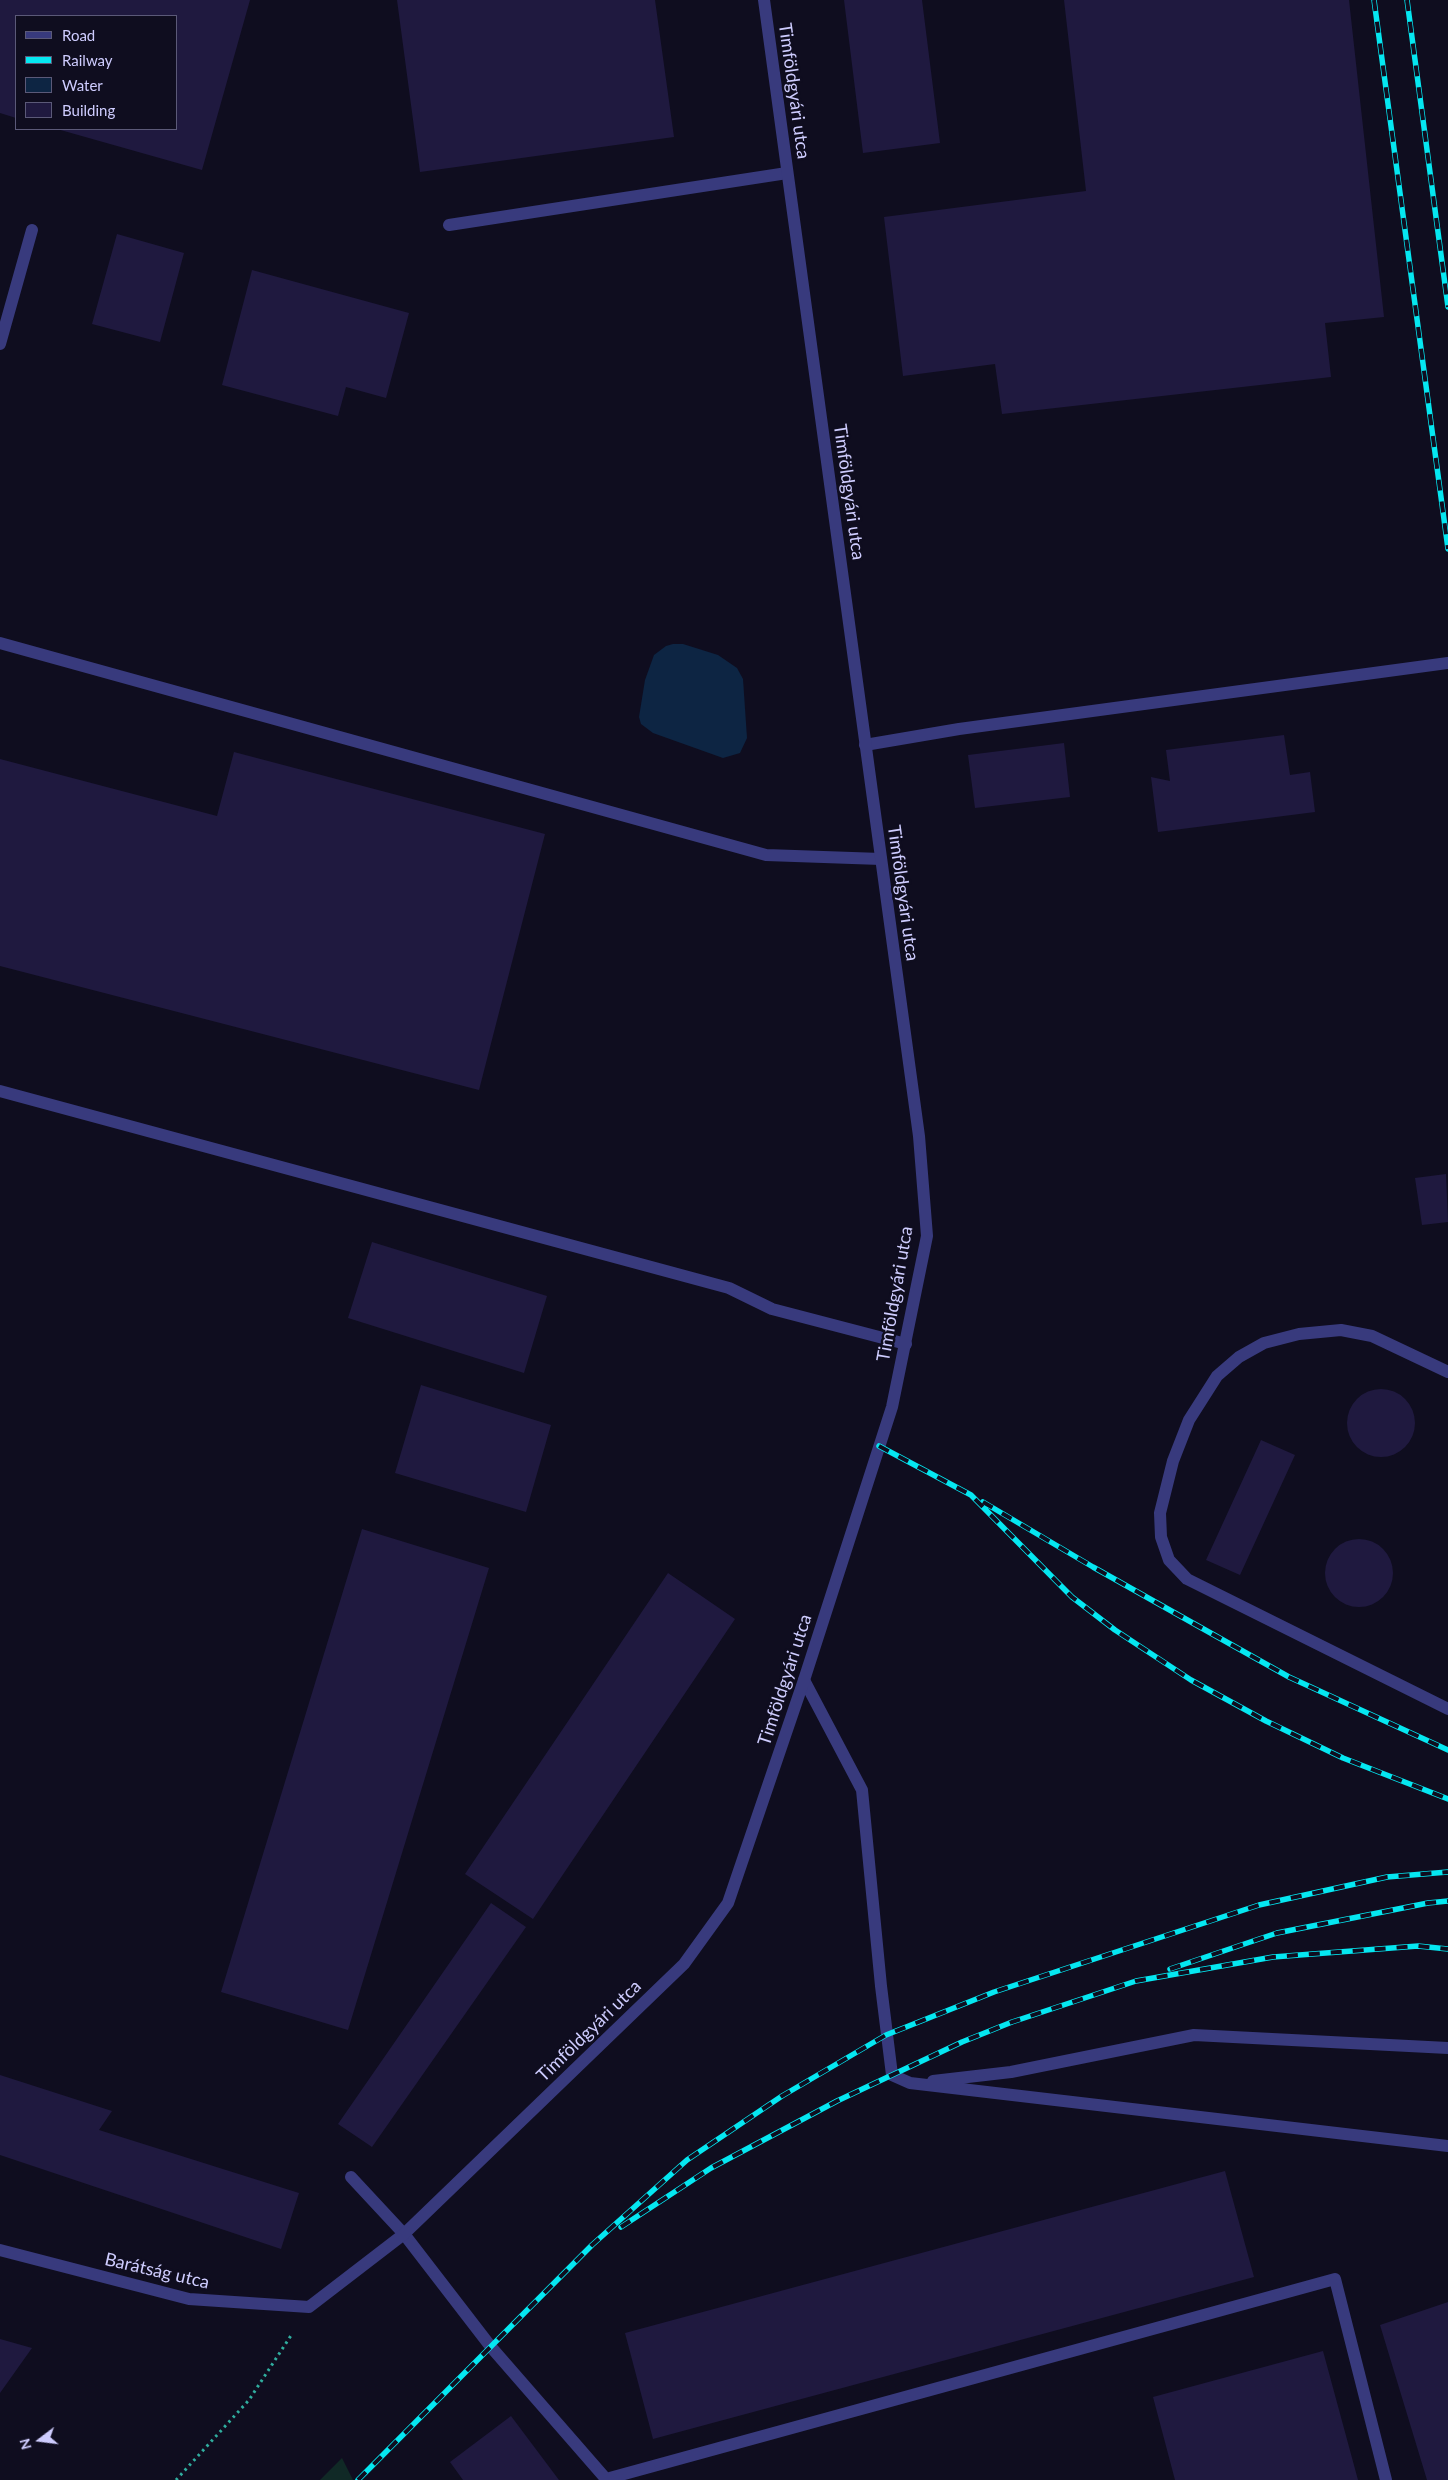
<!DOCTYPE html>
<html>
<head>
<meta charset="utf-8">
<style>
  body { margin:0 }
  #map { position:relative; width:1448px; height:2480px; overflow:hidden; background:#0f0d1f; font-family:Lato,sans-serif }
  canvas { display:block }
  .legend { position:absolute; left:15px; top:15px; width:162px; height:115px; box-sizing:border-box; background:#0f0d1f; border:1px solid #5b5978; margin:0; padding:6px 9px; list-style:none; font-size:15px; color:#ceccfe }
  .legend li { display:flex; align-items:center; gap:10px; height:25px }
  .legend b { width:25px; border:1px solid #5b5978 }
  .north { position:absolute; left:15px; top:2415px; width:50px; height:50px; -webkit-text-stroke:4px #0f0d1f; paint-order:stroke; rotate:255deg; font-size:14px; font-weight:700; line-height:20px; text-align:center; color:#ceccfe }
  .north::after { content:''; display:block; margin:auto; width:18px; height:22px; background:#ceccfe; clip-path:polygon(50% 0,100% 100%,50% 72%,0 100%) }
</style>
</head>
<body>
<div id="map">
<canvas width="1448" height="2480"></canvas>
<ul class="legend">
<li><b style="height:6px;background:#383a7d"></b>Road</li>
<li><b style="height:6px;background:#05e7f1"></b>Railway</li>
<li><b style="height:14px;background:#0d2543"></b>Water</li>
<li><b style="height:14px;background:#1f193f"></b>Building</li>
</ul>
<div class="north">N</div>
</div>
<script>
const ctx = document.querySelector('canvas').getContext('2d');
ctx.lineJoin = 'round';
function fill(path, color) { ctx.fillStyle = color; ctx.fill(path, 'evenodd'); }
const toPath = rows => new Path2D(rows.map(r => 'M' + r).join(''));
function trace(path, color, width, dash) { ctx.strokeStyle = color; ctx.lineWidth = width; ctx.lineCap = dash ? 'butt' : 'round'; ctx.setLineDash(dash || []); ctx.stroke(path); }
function write(font, color, halo, rows, align = 'center') {
  ctx.font = font + ' Lato,sans-serif'; ctx.lineWidth = 5; ctx.setLineDash([]); ctx.textBaseline = 'middle'; ctx.strokeStyle = halo; ctx.fillStyle = color; for (const [text, x, y, turn = 0] of rows) {
    ctx.save(); ctx.translate(x, y); ctx.rotate((+turn || 0) * Math.PI / 180); ctx.textAlign = isNaN(turn) ? turn : align; if (halo) ctx.strokeText(text, 0, 0); ctx.fillText(text, 0, 0); ctx.restore();
  }
}
fill(toPath([
  [342,2458,353,2480,320,2480]
]), '#102926');
fill(toPath([
  [673,644,683,644,718,655,737,668,743,679,747,738,740,753,723,758,653,733,641,724,639,717,645,680,654,655,666,646]
]), '#0d2543');
fill(toPath([
  [0,0,250,0,202,170,57,129,176,129,176,16,16,16,16,118,0,113],
  [397,0,655,0,674,137,420,172],
  [844,0,922,0,940,143,863,153],
  [1064,0,1349,0,1384,317,1325,323,1331,377,1002,414,995,364,903,376,884,217,1086,191],
  [117,234,184,253,160,342,92,324],
  [252,270,409,313,386,398,346,387,338,416,222,385],
  [1284,735,1290,775,1310,772,1315,812,1158,832,1151,777,1170,781,1166,750],
  [1064,743,1070,797,975,808,968,755],
  [234,752,545,834,479,1090,0,966,0,759,217,816],
  [1446,1174,1448,1222,1422,1225,1415,1178],
  [372,1242,547,1296,524,1373,348,1318],
  [421,1385,551,1425,526,1512,395,1473],
  '1347 1423a34 34 0 1 1 68 0a34 34 0 1 1-68 0Z',
  [1261,1440,1295,1455,1240,1575,1206,1560],
  [362,1529,489,1568,348,2030,221,1992],
  '1325 1573a34 34 0 1 1 68 0a34 34 0 1 1-68 0Z',
  [668,1573,735,1619,533,1919,465,1874],
  [491,1903,526,1927,372,2147,338,2124],
  [0,2075,112,2111,99,2130,299,2193,281,2249,0,2155],
  [1225,2171,1254,2277,653,2439,625,2333],
  [1448,2302,1448,2480,1427,2480,1380,2325],
  [0,2339,32,2348,0,2393],
  [1323,2351,1358,2480,1175,2480,1153,2397],
  [511,2416,559,2480,463,2480,450,2462]
]), '#1f193f');
trace(toPath([
  [176,2480,249,2400,292,2334]
]), '#30ae9f', 3, [2.5, 4]);
trace(toPath([
  [449,225,787,173],
  [0,344,32,230],
  [0,643,766,855,881,859],
  [865,745,959,729,1448,663],
  [0,1091,729,1288,772,1309,906,1344],
  [1448,1372,1372,1336,1341,1330,1299,1334,1264,1343,1239,1357,1217,1376,1189,1420,1173,1461,1160,1513,1161,1537,1169,1560,1187,1579,1448,1709],
  [804,1680,862,1790,881,1986,892,2075,910,2083,1448,2146],
  [933,2081,1011,2072,1194,2035,1448,2048],
  [351,2177,404,2234,491,2347,606,2479,1335,2279,1386,2480]
]), '#383a7d', 12);
trace(toPath([
  [0,2250,189,2299,309,2307,404,2234,684,1964,728,1903,804,1680,892,1407,927,1236,919,1136,764,0]
]), '#383a7d', 12);
const rail = toPath([
  [1374,0,1448,549],
  [1407,0,1448,307],
  [879,1446,971,1495,1072,1597,1115,1630,1191,1680,1266,1721,1343,1758,1448,1799],
  [983,1502,1093,1567,1289,1677,1448,1750],
  [1170,1969,1277,1933,1428,1903,1448,1901],
  [621,2227,711,2168,837,2101,962,2042,1012,2022,1136,1981,1273,1957,1418,1946,1448,1949],
  [358,2480,592,2245,687,2160,782,2096,886,2035,994,1992,1259,1905,1387,1877,1448,1872]
]);
trace(rail, '#05e7f1', 5.5);
trace(rail, '#0f0d1f', 4, [11]);
write('18px', '#ceccfe', '#0f0d1f', [
  ["Timföldgyári utca",794,91,82],
  ["Timföldgyári utca",849,492,82],
  ["Timföldgyári utca",903,893,82],
  ["Timföldgyári utca",895,1294,-80],
  ["Timföldgyári utca",785,1680,-72],
  ["Timföldgyári utca",589,2031,-44],
  ["Barátság utca",157,2271,13]
]);
</script>
</body>
</html>
